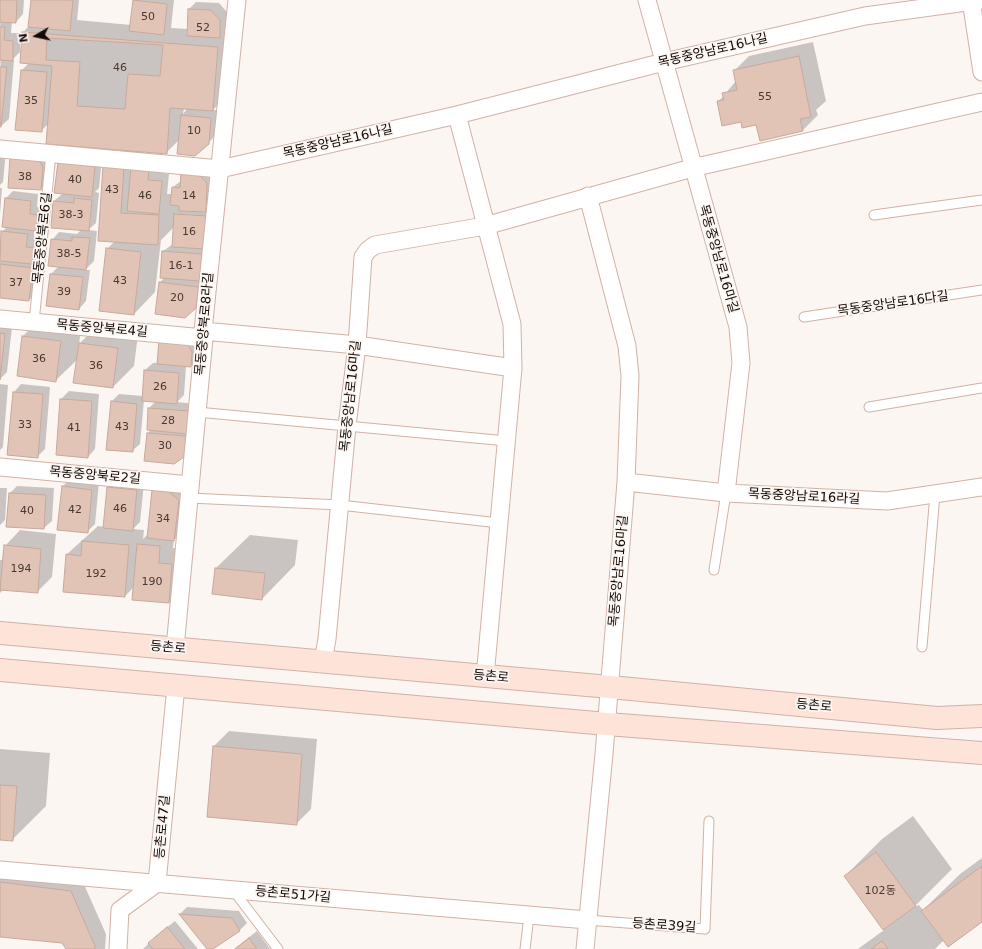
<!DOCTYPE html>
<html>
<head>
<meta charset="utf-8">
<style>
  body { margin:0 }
  #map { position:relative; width:982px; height:949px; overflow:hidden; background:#fcf6f3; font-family:"DejaVu Sans",sans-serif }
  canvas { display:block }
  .north { position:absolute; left:16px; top:16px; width:40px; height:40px; -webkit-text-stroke:3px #fcf6f3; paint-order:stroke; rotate:261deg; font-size:11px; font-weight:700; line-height:16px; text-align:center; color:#130905 }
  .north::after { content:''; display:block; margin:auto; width:14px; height:18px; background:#130905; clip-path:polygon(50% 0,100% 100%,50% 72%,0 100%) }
</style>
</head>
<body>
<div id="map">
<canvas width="982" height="949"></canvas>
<div class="north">N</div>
</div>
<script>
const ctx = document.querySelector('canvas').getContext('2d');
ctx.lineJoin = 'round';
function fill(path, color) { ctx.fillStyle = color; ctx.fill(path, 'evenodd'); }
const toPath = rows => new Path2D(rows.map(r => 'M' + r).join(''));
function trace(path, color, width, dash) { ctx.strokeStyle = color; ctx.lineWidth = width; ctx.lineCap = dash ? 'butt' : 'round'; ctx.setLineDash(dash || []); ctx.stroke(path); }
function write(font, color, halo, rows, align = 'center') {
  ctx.font = font + ' "DejaVu Sans","Noto Sans KR",sans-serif'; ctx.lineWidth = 3.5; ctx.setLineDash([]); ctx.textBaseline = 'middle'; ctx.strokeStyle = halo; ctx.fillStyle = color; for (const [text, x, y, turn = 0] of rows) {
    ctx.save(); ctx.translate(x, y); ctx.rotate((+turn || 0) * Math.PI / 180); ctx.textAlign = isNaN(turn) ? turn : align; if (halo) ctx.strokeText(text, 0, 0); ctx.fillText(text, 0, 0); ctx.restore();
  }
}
fill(toPath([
  [0,0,24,0,23,14,16,22,12,21,11,33,20,33,20,52,12,60,14,60,9,119,1,126],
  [32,0,79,0,77,20,131,25,134,0,174,0,171,28,188,29,189,9,196,2,219,3,227,12,227,29,224,32,232,33,227,95,213,110,218,110,216,135,208,143,179,140,166,153,144,151,144,161,156,161,155,172,169,174,167,194,172,194,173,187,182,180,182,173,214,175,204,300,196,307,160,282,165,277,163,251,173,244,174,227,161,240,155,292,134,314,107,249,115,241,104,167,121,149,48,124,41,131,16,129,22,70,29,63,23,32,29,26],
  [184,108,188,108,183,114],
  [813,42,826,101,816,110,818,115,803,130,741,121,718,102,736,81,734,71,749,56],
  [0,150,6,151,3,182,0,185],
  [46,152,48,181,41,189,9,187],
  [102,159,99,188,95,192,99,193,96,223,88,230,97,231,94,261,85,270,90,270,86,301,79,309,51,274,59,266,52,240,59,232,77,234,81,230,54,201],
  [0,188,2,188,0,215],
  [13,191,38,194,37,207,44,208,43,223,34,230,34,240,41,240,39,256,35,260,40,261,36,293,29,300,0,297,0,262,2,260,0,260,0,251,2,232,7,227,6,198],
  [44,315,82,320,79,344,101,322,139,327,134,366,113,387,78,359,56,380,23,336],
  [0,325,12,327,7,372,0,379],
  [194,336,198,358,191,366,186,366,184,395,177,402,196,404,191,448,183,456,145,461,148,433,151,430,148,429,149,408,156,401,144,400,140,444,132,451,111,402,119,394,143,396,145,370,153,363,158,363],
  [0,384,8,385,3,447,0,450],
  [21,384,50,387,45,449,37,457,8,454,14,392],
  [69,391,99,394,95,449,88,457,57,454,61,399],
  [70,479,99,482,95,524,87,532,62,487],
  [116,480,144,483,140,522,133,529,144,530,143,539,149,533,153,491,161,483,186,492,181,533,174,540,173,548,187,549,184,587,169,602,134,587,125,596,66,555,98,526,104,527,108,488],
  [17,486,54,488,52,521,44,528,10,493],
  [0,488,7,488,5,520,0,525],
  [20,530,56,534,52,577,37,592,4,589,0,593,0,560,4,560,5,546],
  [250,535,298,540,295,565,262,599,213,593,216,568],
  [229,731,317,739,311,809,296,824,214,746],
  [0,749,50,753,46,806,12,840,0,839],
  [913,816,952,869,914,907,919,905,923,910,960,874,982,858,982,921,944,940,935,949,858,949,884,930,845,876,882,839],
  [0,870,82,880,106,934,105,949,67,949,62,942,0,936],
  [187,907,239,911,247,923,240,930,209,949,180,914],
  [175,921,198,949,143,949,156,936],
  [257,931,270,949,234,949]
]), '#0003');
const building = toPath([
  [0,0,17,0,16,23,0,22,0,0],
  [31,0,73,0,70,31,28,27,31,0],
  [133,0,167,4,164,35,129,31,133,0],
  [188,9,211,10,220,20,220,38,187,36,188,9],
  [0,27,5,27,4,40,13,41,13,61,0,60,0,27],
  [22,32,218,47,213,111,170,108,167,154,46,144,52,66,20,63,22,32],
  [47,38,163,45,160,76,128,74,125,109,77,106,80,62,46,60,47,38],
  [799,56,811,117,800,119,803,131,760,141,756,125,742,128,741,122,722,126,717,101,724,100,722,93,737,90,733,70,799,56],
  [0,67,7,67,1,127,0,127,0,67],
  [21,70,47,72,42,132,15,130,21,70],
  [181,115,211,118,209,144,195,156,177,154,181,115],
  [10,157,38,159,43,167,41,190,8,188,10,157],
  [58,162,95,166,92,197,54,193,58,162],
  [103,166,124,168,121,213,159,215,158,245,98,241,103,166],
  [131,167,149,169,148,180,162,181,159,214,127,211,131,167],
  [181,172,197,173,207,183,206,212,179,211,179,206,170,205,172,187,180,188,181,172],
  [5,198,31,201,30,214,37,215,36,231,2,227,5,198],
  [74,198,92,200,89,231,51,228,53,201,74,203,74,198],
  [174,214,207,216,205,249,172,247,174,214],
  [1,231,28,234,26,247,34,248,32,264,0,261,1,231],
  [72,237,90,238,86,270,48,266,51,239,72,241,72,237],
  [106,248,141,252,134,315,99,311,106,248],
  [162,251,202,254,200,281,160,278,162,251],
  [0,264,33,268,29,301,0,298,0,264],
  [50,274,83,277,79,310,46,306,50,274],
  [159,282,199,287,196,308,185,318,155,314,159,282],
  [0,333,5,334,0,380,0,333],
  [22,336,61,341,56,382,17,376,22,336],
  [159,340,187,343,192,352,191,367,157,364,159,340],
  [79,343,118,348,113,388,73,383,79,343],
  [144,370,179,373,177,404,142,401,144,370],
  [13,392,43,394,38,458,7,455,13,392],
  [60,399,92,401,88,458,56,455,60,399],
  [111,401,137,404,133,452,106,450,111,401],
  [148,408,189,411,187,434,147,430,148,408],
  [147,433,186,436,184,457,174,464,144,461,147,433],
  [62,486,92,490,88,533,57,530,62,486],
  [107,487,137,490,133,531,103,528,107,487],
  [152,490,169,492,179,500,174,541,147,538,152,490],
  [9,493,46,495,44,529,6,527,9,493],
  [82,541,129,545,125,597,63,592,66,554,81,556,82,541],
  [137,544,160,546,159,563,172,564,169,603,132,600,137,544],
  [4,545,41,549,38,593,0,590,4,545],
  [215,568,265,573,262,600,212,594,215,568],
  [213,746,302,754,297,825,207,817,213,746],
  [0,785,17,786,13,841,0,840,0,785],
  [876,852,916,906,883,930,844,876,876,852],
  [982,866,982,922,948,947,921,911,982,866],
  [0,882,71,891,95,946,95,949,66,949,62,943,0,937,0,882],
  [179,914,232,918,240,931,213,949,207,949,179,914],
  [167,927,185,949,153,949,148,943,167,927],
  [249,938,257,949,235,949,249,938],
  [882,941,888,949,871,949,882,941]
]);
fill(building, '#e2c4b6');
trace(building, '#c6a99b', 1);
const lane = toPath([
  [874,215,982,200],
  [804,317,982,290],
  [34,322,51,154],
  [869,407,982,388],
  [197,412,507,441],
  [189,498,340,505,499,523],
  [714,570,726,493],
  [922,647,935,494],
  [233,890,278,949],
  [587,920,705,929,709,821],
  [525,949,529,916]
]);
const street = toPath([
  [647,0,738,327,741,363,726,493],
  [971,0,982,72],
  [457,115,512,324,513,368,485,677],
  [0,149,220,169,457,115,664,62,865,16,982,0],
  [0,319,204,338],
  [203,331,357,345,513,368],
  [0,467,190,485],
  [626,482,726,493,887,501,982,487],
  [175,648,204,338,203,331,237,0],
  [323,662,327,639,347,426,357,345,363,257,368,250,375,245,485,226,692,168,982,102],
  [0,870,587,920],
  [118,949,120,910,157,883,176,686],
  [585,949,604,754,626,482,630,376,627,346,588,196]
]);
const secondary = toPath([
  [0,633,610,687,937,718,982,716],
  [0,670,607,724,982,753]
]);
trace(lane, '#d0b2a5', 11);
trace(street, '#d0b2a5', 19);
trace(secondary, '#d0b2a5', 24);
trace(lane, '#fff', 9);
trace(street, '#fff', 17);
trace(secondary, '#fee4d8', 22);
write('11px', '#473831', null, [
  ["50",148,17],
  ["52",203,28],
  ["46",120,68],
  ["55",765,97],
  ["35",31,101],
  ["10",194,131],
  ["38",25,177],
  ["40",75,180],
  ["43",112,190],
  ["46",145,196],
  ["14",189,196],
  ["38-3",71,215],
  ["16",189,232],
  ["38-5",69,254],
  ["16-1",181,266],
  ["43",120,281],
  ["37",16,283],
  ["39",64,292],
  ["20",177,298],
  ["36",39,359],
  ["36",96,366],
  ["26",160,387],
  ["28",168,421],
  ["33",25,425],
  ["43",122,427],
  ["41",74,428],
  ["30",165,446],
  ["46",120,509],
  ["42",75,510],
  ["40",27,511],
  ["34",163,519],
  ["194",21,569],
  ["192",96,574],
  ["190",152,582],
  ["102동",880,891]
]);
write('13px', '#130905', '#fcf6f3', [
  ["목동중앙남로16나길",713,51,-13],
  ["목동중앙남로16나길",338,142,-13],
  ["목동중앙북로6길",43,238,-84],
  ["목동중앙남로16마길",718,259,74],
  ["목동중앙남로16다길",893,304,-8],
  ["목동중앙북로8라길",205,324,-85],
  ["목동중앙북로4길",102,329,5],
  ["목동중앙남로16마길",351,396,-84],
  ["목동중앙북로2길",95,476,5],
  ["목동중앙남로16라길",804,497,3],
  ["목동중앙남로16마길",619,571,-85],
  ["등촌로",168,648,5],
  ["등촌로",491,677,5],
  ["등촌로",814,706,5],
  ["등촌로47길",163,827,-85],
  ["등촌로51가길",293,895,5],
  ["등촌로39길",664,926,4]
]);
</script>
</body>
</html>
